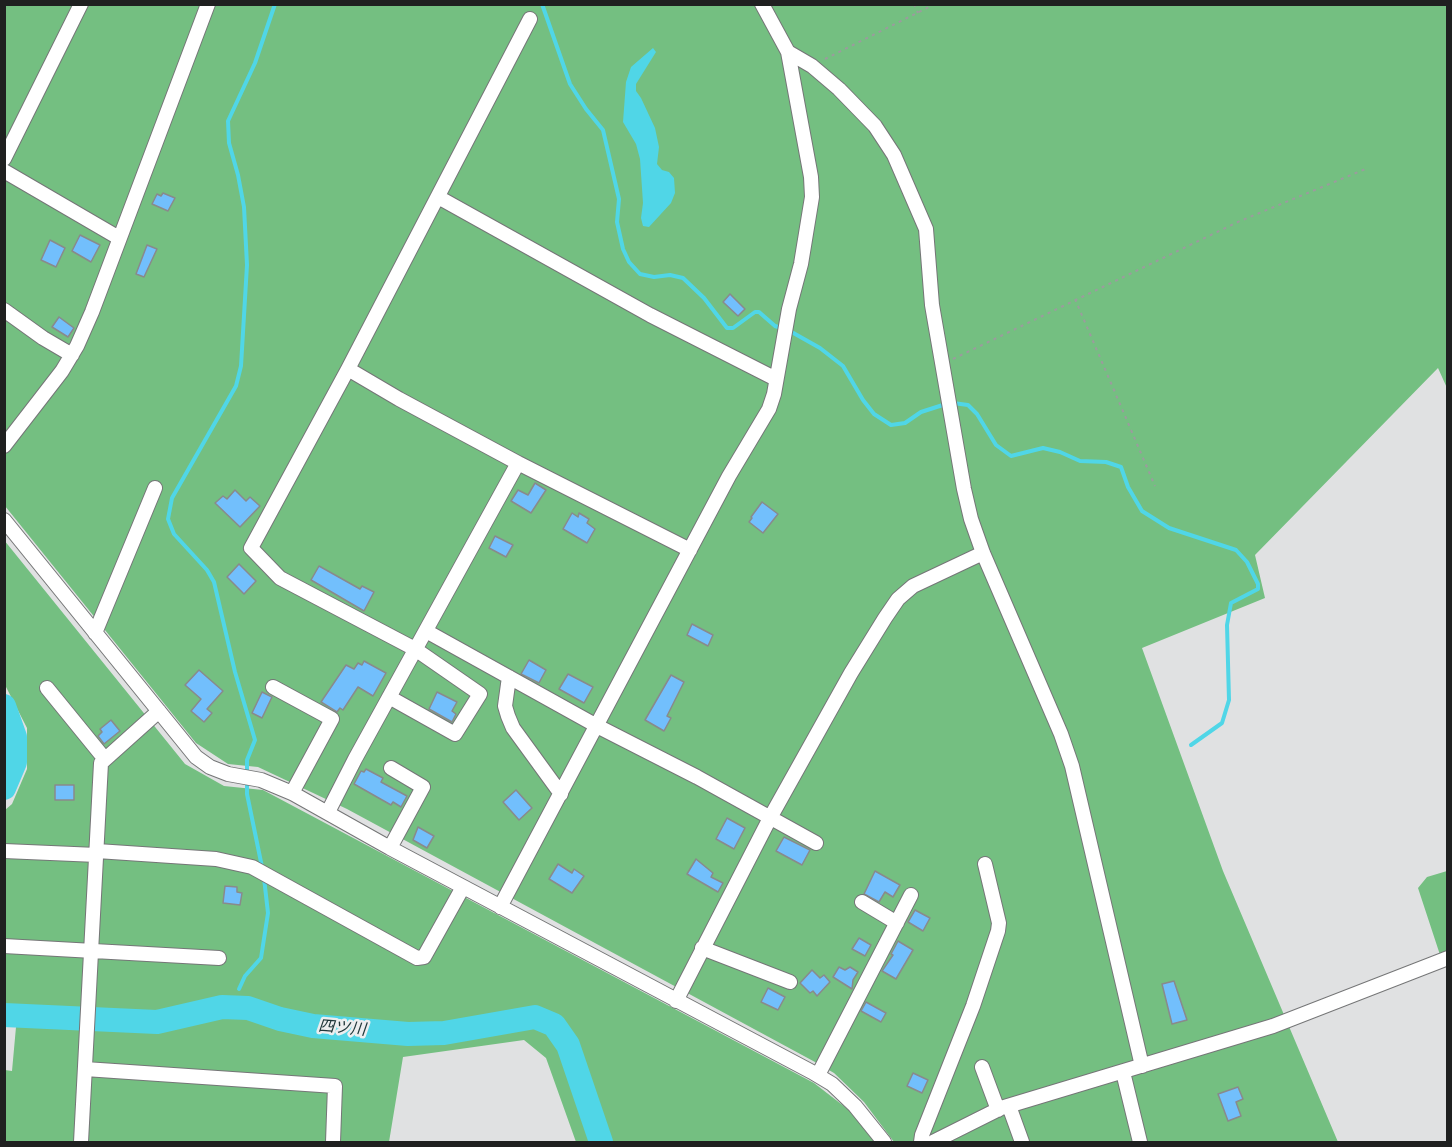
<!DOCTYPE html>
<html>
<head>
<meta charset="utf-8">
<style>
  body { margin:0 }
  #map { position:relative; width:1452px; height:1147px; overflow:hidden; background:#e0e1e2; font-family:Mulish,sans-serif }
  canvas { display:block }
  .frame { position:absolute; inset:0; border:6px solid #1f2020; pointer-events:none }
</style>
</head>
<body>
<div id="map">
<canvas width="1452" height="1147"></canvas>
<div class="frame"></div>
</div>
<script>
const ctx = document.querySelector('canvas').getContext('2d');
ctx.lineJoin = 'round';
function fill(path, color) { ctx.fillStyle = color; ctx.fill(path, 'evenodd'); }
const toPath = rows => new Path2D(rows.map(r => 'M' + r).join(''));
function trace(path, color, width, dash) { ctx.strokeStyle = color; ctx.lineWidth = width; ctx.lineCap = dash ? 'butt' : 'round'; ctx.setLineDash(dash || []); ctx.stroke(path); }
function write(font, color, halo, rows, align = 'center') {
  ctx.font = font + ' Mulish,"Noto Sans JP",sans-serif'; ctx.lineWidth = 5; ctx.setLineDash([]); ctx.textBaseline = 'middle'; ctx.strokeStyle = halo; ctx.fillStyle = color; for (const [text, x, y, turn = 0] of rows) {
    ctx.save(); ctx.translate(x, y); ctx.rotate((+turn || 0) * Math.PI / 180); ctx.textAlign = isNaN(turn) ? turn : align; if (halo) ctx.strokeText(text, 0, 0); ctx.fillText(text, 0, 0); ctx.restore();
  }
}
fill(toPath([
  [4,5,1447,5,1447,388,1438,368,1255,555,1265,598,1142,648,1223,871,1338,1142,894,1142,864,1102,834,1073,815,1062,347,809,258,767,228,764,196,743,5,506],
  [4,540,185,764,224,786,263,790,814,1083,854,1114,875,1142,576,1142,546,1058,524,1040,403,1057,389,1142,5,1142,5,1070,12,1071,18,1005,5,1004,5,810,12,804,27,769,27,728,5,685],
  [1447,871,1447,967,1444,967,1418,888,1427,877]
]), '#74bf81');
fill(toPath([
  [653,48,656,52,636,84,636,91,641,98,655,128,659,147,657,164,662,170,669,172,674,178,675,193,671,203,649,227,643,226,641,218,643,203,640,159,636,144,623,122,626,82,631,67]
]), '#50d6e7');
trace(toPath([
  [542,4,570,84,586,109,603,130,619,199,617,222,623,249,629,262,640,274,654,277,670,275,683,278,704,298,727,328,733,328,755,312,759,312,775,326,781,328],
  [788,330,820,348,843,366,863,400,874,414,891,425,905,423,921,412,946,404],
  [953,403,968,405,977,414,996,445,1011,456,1043,448,1060,452,1080,461,1106,462,1121,467,1128,487,1142,511,1169,528,1236,550,1247,562,1258,584,1258,589,1231,603,1227,625,1229,700,1222,723,1191,745],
  [262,867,247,794,247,760,255,740,235,672,214,582,207,570,174,534,168,519,172,498,236,386,241,366,247,265,244,207,238,175,229,143,228,121,255,63,275,4],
  [239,989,245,976,261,958,268,913,264,878]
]), '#50d6e7', 4);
trace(toPath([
  [4,706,15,737,15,762,4,788],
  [4,1015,157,1022,222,1007,248,1008,280,1019,313,1026,408,1034,444,1033,535,1017,554,1025,568,1045,601,1142]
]), '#50d6e7', 24);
const building = toPath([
  [163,193,175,198,168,211,152,204,157,194,161,196,163,193],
  [80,235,100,245,91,262,72,251,80,235],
  [50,240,65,248,56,267,41,260,50,240],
  [147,245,157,249,144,277,136,274,147,245],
  [730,294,745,309,738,316,723,302,730,294],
  [59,317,74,328,68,337,52,327,59,317],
  [535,483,546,490,531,513,511,501,518,490,528,495,535,483],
  [235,490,246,501,250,497,260,506,240,527,215,503,223,496,227,499,235,490],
  [762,502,778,514,763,533,749,522,752,518,751,517,762,502],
  [572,513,578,517,579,513,589,519,587,523,595,529,587,543,563,529,572,513],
  [495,536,513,545,506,557,489,548,495,536],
  [239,564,256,581,244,594,227,577,239,564],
  [319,566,360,589,362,586,374,592,364,611,311,580,319,566],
  [692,624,713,635,708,646,687,635,692,624],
  [529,660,546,670,539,683,521,674,529,660],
  [364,661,386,673,373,696,358,687,343,710,340,708,337,712,321,702,346,665,354,669,358,663,362,665,364,661],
  [199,670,223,691,207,709,212,713,204,722,191,711,201,699,185,685,199,670],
  [568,674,593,687,584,703,559,689,568,674],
  [671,675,684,682,667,716,671,718,664,731,645,720,671,675],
  [262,692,272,697,262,718,252,713,262,692],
  [437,692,457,702,452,711,456,714,452,722,429,709,437,692],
  [111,720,120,731,104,744,98,736,102,732,100,729,111,720],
  [366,769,383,778,381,782,407,796,401,807,393,802,391,805,354,784,361,771,364,772,366,769],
  [55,785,74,785,74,800,55,800,55,785],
  [516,790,532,808,519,820,503,802,516,790],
  [727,818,745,828,734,849,716,839,727,818],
  [418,827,434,836,427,848,413,840,418,827],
  [784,837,810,850,802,865,776,851,784,837],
  [696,859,713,873,711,877,723,883,718,892,687,874,696,859],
  [558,864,572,873,574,869,584,876,572,893,549,879,558,864],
  [875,871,900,885,893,897,885,892,879,902,864,894,875,871],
  [225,886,237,887,237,892,242,893,240,905,223,903,225,886],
  [915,910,930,918,923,931,908,922,915,910],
  [859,938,871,945,865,956,852,949,859,938],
  [898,941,913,950,896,979,882,971,893,955,891,954,898,941],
  [839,967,845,970,850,967,858,972,853,980,852,989,833,977,839,967],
  [812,970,820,978,824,975,830,982,817,996,813,991,810,993,800,983,812,970],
  [1174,981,1187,1020,1172,1024,1162,984,1174,981],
  [768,988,785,997,778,1010,761,1002,768,988],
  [866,1002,886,1013,881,1022,861,1011,866,1002],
  [913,1073,928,1080,922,1093,907,1086,913,1073],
  [1238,1087,1243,1099,1236,1102,1241,1116,1228,1121,1218,1094,1238,1087]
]);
fill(building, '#72bffc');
trace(building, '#898a8b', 1.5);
const minor = toPath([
  [788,52,812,66,839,89,875,126,894,155,926,229,932,305,964,489,971,519,983,553,1061,734,1072,766,1142,1066],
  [4,159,81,4],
  [4,171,119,238],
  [438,197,650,315,776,379],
  [4,310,43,338,72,355],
  [348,369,399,399,518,463,690,550],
  [4,446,62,371,77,346,92,312,208,4],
  [4,520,196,757,210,767,228,774,261,780,292,793,390,848,812,1072,832,1084,855,1106,884,1142],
  [426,631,597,726,697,777,816,843],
  [95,633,155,488],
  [509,677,505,706,508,716,513,728,561,794],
  [273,687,332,719,292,793],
  [47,688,104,758],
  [389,697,455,734,480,694,415,649,280,578,251,548,348,369,530,19],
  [328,812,355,759,518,463],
  [390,848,423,787,391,768],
  [4,851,97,855],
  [97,851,216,859,252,867,417,958,424,957,463,887],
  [862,902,897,923],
  [500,907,729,476,769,409,774,394,789,309,801,264,812,197,811,177,788,52,762,4],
  [4,946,219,958],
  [702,948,790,982],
  [676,1001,770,818,851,673,885,618,898,599,913,586,983,553],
  [982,1067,998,1110],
  [85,1069,335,1086,333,1142],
  [1123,1072,1140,1142],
  [818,1075,911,895],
  [1009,1106,1022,1142],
  [81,1142,101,763,159,711],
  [921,1142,922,1135,973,1006,998,931,999,923,985,864],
  [933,1142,1001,1108,1273,1026,1448,958]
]);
trace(minor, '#757677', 16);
trace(toPath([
  [914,4,918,13],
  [825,59,935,4],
  [1075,299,1155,486],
  [953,359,1240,221,1368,168]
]), '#9b9c9d', 2, [3, 4.5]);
trace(minor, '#fff', 14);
write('italic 16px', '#1f3639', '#edeeef', [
  ["四ツ川",342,1028,5]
]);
</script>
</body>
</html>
